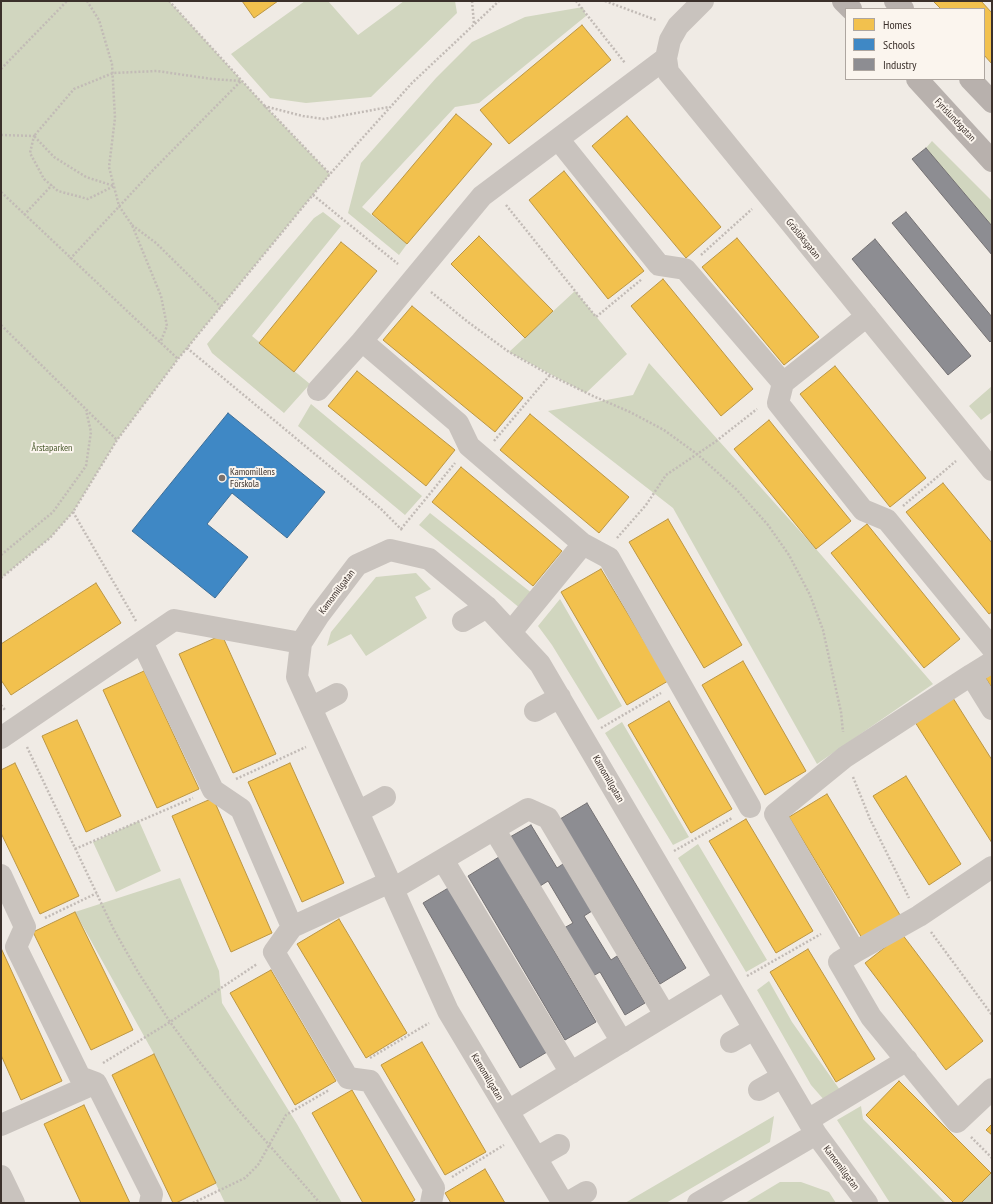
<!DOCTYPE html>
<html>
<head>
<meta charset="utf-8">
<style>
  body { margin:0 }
  #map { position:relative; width:993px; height:1204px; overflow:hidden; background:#f0ebe5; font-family:"PT Sans Narrow",sans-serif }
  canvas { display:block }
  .frame { position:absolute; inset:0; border:2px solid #3b302b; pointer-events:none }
  .legend { position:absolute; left:845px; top:8px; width:140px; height:72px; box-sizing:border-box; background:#fbf5ee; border:1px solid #aea6a0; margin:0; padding:5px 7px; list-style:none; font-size:12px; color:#3b302b }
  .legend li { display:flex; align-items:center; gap:8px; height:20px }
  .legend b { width:20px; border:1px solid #aea6a0 }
</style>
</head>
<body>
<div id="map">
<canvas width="993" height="1204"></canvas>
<div class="frame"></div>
<ul class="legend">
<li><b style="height:11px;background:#f2c14e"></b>Homes</li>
<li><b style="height:11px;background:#3f88c5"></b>Schools</li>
<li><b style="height:11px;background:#8d8d92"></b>Industry</li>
</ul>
</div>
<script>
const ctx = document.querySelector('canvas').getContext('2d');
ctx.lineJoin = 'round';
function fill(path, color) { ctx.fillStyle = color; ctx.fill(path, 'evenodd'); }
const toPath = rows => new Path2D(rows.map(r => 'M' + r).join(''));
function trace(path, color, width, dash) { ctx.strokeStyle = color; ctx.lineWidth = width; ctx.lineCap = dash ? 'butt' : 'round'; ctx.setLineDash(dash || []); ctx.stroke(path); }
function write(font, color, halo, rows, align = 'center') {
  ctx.font = font + ' "PT Sans Narrow",sans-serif'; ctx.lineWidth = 4; ctx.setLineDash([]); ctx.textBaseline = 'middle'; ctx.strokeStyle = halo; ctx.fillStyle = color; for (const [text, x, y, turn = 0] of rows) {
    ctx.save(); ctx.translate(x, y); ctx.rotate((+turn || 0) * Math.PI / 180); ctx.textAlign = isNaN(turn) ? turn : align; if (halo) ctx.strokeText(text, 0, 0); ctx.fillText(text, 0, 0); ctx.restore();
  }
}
fill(toPath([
  [1,1,169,1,264,105,330,174,178,359,117,440,73,512,50,538,1,578],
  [305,1,328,1,358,35,404,1,455,1,457,13,371,97,306,103,270,98,231,54],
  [583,7,586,16,479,103,455,107,362,207,407,244,399,255,348,213,361,163,436,78,472,42,525,17],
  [932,141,992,201,992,226,926,148],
  [323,212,341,226,252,336,310,384,284,413,212,353,207,344,314,218],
  [575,291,627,354,586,393,509,352],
  [649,363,816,549,933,684,817,764,673,508,548,411,633,395],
  [992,386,992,412,981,420,969,406],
  [311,404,422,496,405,515,298,426],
  [430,513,533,594,521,609,419,525],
  [416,573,431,589,415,597,427,618,366,656,351,634,327,646,331,632,376,577],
  [560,599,622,706,598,720,552,645,538,626],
  [622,722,689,837,673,845,605,733],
  [139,821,161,871,116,892,93,842],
  [698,844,767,960,746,972,678,858],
  [180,878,219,971,222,1003,297,1124,342,1203,225,1203,154,1054,75,912],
  [769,981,792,1022,840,1090,825,1101,811,1085,757,990],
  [861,1106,863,1119,946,1203,890,1203,837,1120],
  [774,1116,770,1142,666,1203,625,1203],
  [991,1173,992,1203,961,1203],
  [780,1182,801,1182,829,1192,836,1203,745,1203]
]), '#d1d6bf');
const homes = toPath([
  [242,1,278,1,254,18,242,1],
  [933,1,981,1,992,13,992,64,984,55,984,9,941,9,933,1],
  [582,25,611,60,509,144,480,110,582,25],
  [456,114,492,144,407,244,372,214,456,114],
  [627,116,721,227,686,258,592,146,627,116],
  [564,171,644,271,608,299,529,200,564,171],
  [479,236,553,311,525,338,451,264,479,236],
  [737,238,819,337,784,365,702,267,737,238],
  [341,242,377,271,294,372,259,343,341,242],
  [663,279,753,389,721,416,631,306,663,279],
  [412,306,523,398,495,432,383,340,412,306],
  [835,366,926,478,890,507,800,394,835,366],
  [357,371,455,450,426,486,328,406,357,371],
  [530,414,629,497,599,533,500,450,530,414],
  [769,420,851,521,816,549,734,449,769,420],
  [461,467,562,551,533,586,432,502,461,467],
  [943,483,992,543,992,612,989,614,906,512,943,483],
  [668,519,742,645,704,668,629,542,668,519],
  [867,524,960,639,924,668,831,553,867,524],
  [601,569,668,681,627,705,561,592,601,569],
  [96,583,121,623,11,695,1,680,1,644,96,583],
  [222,635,276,754,233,773,179,654,222,635],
  [743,661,806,771,765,795,702,685,743,661],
  [144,671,199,789,157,808,103,690,144,671],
  [992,673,992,688,985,677,992,673],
  [953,698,992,760,992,843,915,722,953,698],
  [669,701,732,809,691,833,628,725,669,701],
  [77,720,121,816,86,832,42,736,77,720],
  [15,763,79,896,40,914,1,833,1,770,15,763],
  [290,763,344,883,302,902,248,782,290,763],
  [906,776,961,864,929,885,873,796,906,776],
  [827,794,903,920,865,943,789,817,827,794],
  [213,798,272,933,231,952,172,816,213,798],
  [746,819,813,931,776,953,709,841,746,819],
  [75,912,133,1030,91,1050,33,932,75,912],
  [339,919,407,1033,366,1058,297,944,339,919],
  [902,934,983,1041,946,1070,865,963,902,934],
  [1,948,62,1081,21,1100,1,1055,1,948],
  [808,949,875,1059,836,1082,770,972,808,949],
  [271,970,336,1081,295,1105,230,993,271,970],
  [422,1042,486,1152,445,1175,381,1065,422,1042],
  [154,1054,216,1183,176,1203,173,1203,112,1075,154,1054],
  [899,1081,991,1173,961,1203,954,1203,866,1115,899,1081],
  [352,1090,415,1200,410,1203,363,1203,312,1113,352,1090],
  [84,1105,130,1203,81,1203,44,1124,84,1105],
  [992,1124,992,1135,986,1130,992,1124],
  [485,1169,505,1203,451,1203,445,1193,485,1169]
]);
fill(homes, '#f2c14e');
trace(homes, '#bb9644', 1);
const schools = toPath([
  [228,413,325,492,287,538,232,493,207,524,248,557,215,598,132,531,228,413]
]);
fill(schools, '#3f88c5');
trace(schools, '#3e6e97', 1);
const industry = toPath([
  [926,148,992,226,992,255,912,159,926,148],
  [906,212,992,317,992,340,990,342,892,223,906,212],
  [875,239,971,356,948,375,852,259,875,239],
  [587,803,686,968,660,984,560,819,587,803],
  [531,825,557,868,563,864,592,911,584,916,611,960,617,956,645,1003,625,1015,600,972,593,976,564,928,573,923,548,881,540,886,510,837,531,825],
  [499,857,596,1022,565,1040,468,876,499,857],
  [450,887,547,1052,520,1068,423,903,450,887]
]);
fill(industry, '#8d8d92');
trace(industry, '#747173', 1);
trace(toPath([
  [87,1,99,20,112,64,115,118,109,167,119,206,132,225,161,296,167,326,160,343],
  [169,1,264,105,330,174],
  [472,1,474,24],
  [576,1,625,63],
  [605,1,656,20],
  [1,69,67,1],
  [264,106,303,116,324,119,389,107],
  [1,135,34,136,30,153,44,179,58,191,88,199,114,186,86,177,54,157,34,136,74,89,113,73,157,71,212,79,242,81],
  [1,192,178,359],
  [313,195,398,264],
  [506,205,596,317,642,279],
  [24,215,52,185],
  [132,225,156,243,221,307],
  [701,255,752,209],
  [70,259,155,168,241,81],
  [431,292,468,322,509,352,550,375,593,396,630,412,664,430,697,454,736,489,768,525,789,555,810,595,823,630,841,712,843,732],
  [1,325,117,440],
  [187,348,380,508,402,530],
  [494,441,550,375],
  [903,506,956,461],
  [73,512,136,621],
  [401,529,455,463],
  [617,538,646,505,666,475,715,442,757,409],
  [1,555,53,512,86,466,91,432,86,410],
  [1,578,50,538,73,512,117,440,178,359,330,174,412,83,499,1],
  [1,705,5,710],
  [601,728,661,693],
  [27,747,114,930,138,972,170,1022,198,1060,234,1105,320,1203],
  [853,777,870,819,909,898],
  [236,779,306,747],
  [75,849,193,798],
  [674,851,732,818],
  [45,918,97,893],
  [931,932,992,1015],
  [747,976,821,934],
  [370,1058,429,1023],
  [103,1063,170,1022,257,964],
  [971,1137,992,1158],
  [452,1177,504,1145],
  [193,1203,245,1178,258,1165,286,1115,329,1090]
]), '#c2bbb6', 2.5, [2, 2]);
trace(toPath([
  [703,1,678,26,670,40,666,58,668,72,992,470],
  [558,139,659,265,685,269,783,383,778,403,863,510,887,520,992,648],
  [362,341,458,423,469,446,583,544,609,558,750,807],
  [783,383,867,316],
  [318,390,362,341,482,196,666,58],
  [463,621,487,607],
  [511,632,583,544],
  [142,642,213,790,241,809,292,927,274,952,348,1078,370,1081,434,1188,431,1203],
  [992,662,971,675,992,709],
  [971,675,845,757,775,814,855,952,839,962,871,1017,957,1122,992,1089],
  [311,708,337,694],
  [535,711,560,697],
  [1,738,174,620,301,643],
  [358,812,385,797],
  [494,829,622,1042],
  [443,860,571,1073],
  [1,875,25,927,16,947,80,1077,96,1083,152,1194,150,1203],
  [393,889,528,809,548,818,665,1015],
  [292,927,390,882],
  [855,952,919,916,992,867],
  [731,1042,754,1029],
  [759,1090,782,1077],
  [508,1111,725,979],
  [808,1120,907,1060],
  [1,1125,96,1083],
  [536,1158,559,1145],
  [1,1176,14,1203],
  [563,1203,448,1011,297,677,301,643,319,615,357,565,390,550,429,559,487,607,540,664,816,1134,867,1203],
  [567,1203,586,1192],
  [698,1203,816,1134]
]), '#c9c3be', 22);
trace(toPath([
  [843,1,851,9],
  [895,1,903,9],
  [917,79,992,161],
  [970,79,992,102]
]), '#b8b1ad', 22);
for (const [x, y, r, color] of [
  [222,478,4,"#7a716c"]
]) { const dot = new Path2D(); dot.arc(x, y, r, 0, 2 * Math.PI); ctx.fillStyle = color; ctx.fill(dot); trace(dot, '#fbf5ee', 1.5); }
write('10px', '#3b302b', '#fbf5ee', [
  ["Fyrislundsgatan",955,120,47],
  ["Gräslöksgatan",803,239,51],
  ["Kamomillgatan",337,592,-53],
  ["Kamomillgatan",608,779,60],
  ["Kamomillgatan",487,1077,59],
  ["Kamomillgatan",841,1168,53]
]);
write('10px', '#4a5a2e', '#fbf5ee', [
  ["Årstaparken",52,448]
]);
write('10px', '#3b302b', '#fbf5ee', [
  ["Kamomillens",230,472],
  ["Förskola",230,484]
], 'left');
</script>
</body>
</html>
